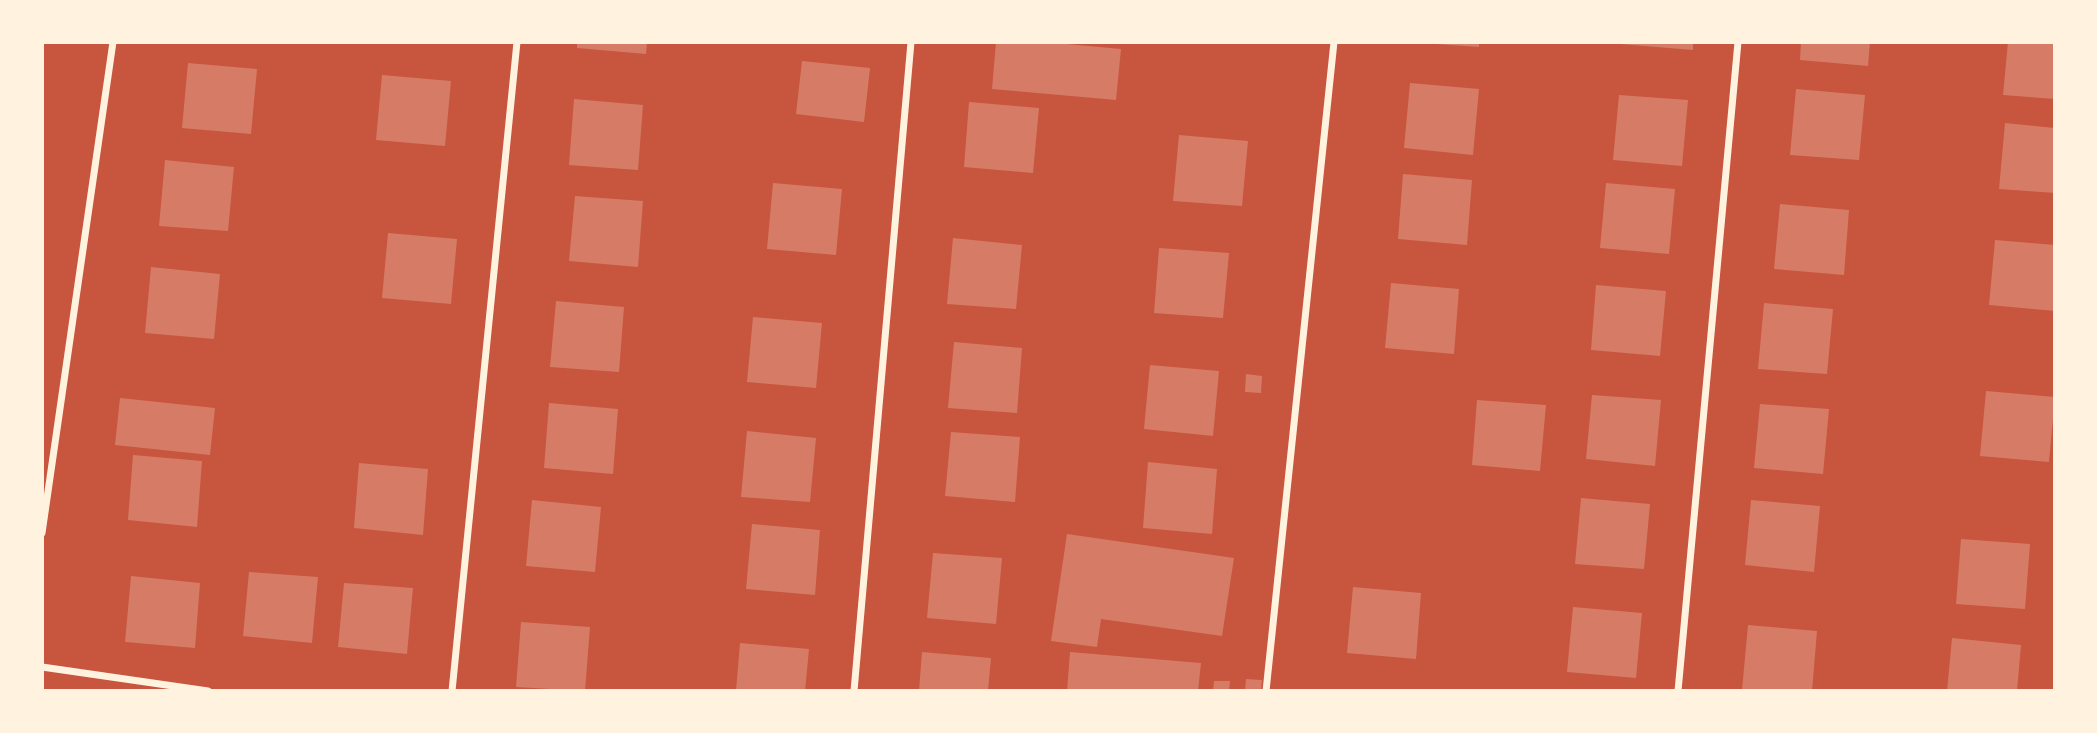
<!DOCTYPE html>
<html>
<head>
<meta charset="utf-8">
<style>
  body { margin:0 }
  #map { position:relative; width:2097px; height:733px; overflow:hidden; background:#c8553d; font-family:"PT Sans",sans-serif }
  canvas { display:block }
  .frame { position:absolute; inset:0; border:44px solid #fff3e0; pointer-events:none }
</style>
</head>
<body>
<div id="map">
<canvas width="2097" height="733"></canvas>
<div class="frame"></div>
</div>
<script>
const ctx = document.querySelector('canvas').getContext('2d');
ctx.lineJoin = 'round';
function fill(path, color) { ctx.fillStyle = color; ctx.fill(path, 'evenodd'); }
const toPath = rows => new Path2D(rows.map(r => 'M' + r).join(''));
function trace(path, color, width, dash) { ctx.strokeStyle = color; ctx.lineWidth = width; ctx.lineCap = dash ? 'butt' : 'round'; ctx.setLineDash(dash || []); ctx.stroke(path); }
fill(toPath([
  [577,42,647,42,646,54,577,48],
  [996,42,1045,42,1121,49,1116,100,992,89],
  [1436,42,1479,42,1479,47,1436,44],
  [1620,42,1693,42,1693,50,1620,44],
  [1801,42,1870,42,1868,66,1800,60],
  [2008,42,2055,42,2055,99,2003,95],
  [802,61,870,68,864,122,796,114],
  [188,63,257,69,251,134,182,128],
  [382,75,451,81,445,146,376,140],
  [1410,83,1479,89,1473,155,1404,148],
  [1796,89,1865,95,1859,160,1790,155],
  [1619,95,1688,100,1682,166,1613,160],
  [574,99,643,105,638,170,569,165],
  [969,102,1039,108,1033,173,964,167],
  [2005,123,2055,128,2055,193,1999,189],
  [1179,135,1248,141,1242,206,1173,201],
  [165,160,234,167,228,231,159,226],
  [1403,174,1472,180,1467,245,1398,239],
  [773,183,842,189,836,255,767,249],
  [1606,183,1675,189,1669,254,1600,248],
  [575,196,643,201,638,267,569,261],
  [1780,204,1849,210,1844,275,1774,269],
  [388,233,457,239,451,304,382,298],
  [953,238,1022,245,1016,309,947,304],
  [1995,240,2055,245,2055,311,1989,305],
  [1159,248,1229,253,1223,318,1154,313],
  [151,267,220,274,214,339,145,333],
  [1391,283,1459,289,1454,354,1385,348],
  [1596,285,1666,291,1660,356,1591,350],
  [556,301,624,307,619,372,550,367],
  [1764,303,1833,309,1827,374,1758,369],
  [753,317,822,323,816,388,747,382],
  [954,342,1022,348,1017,413,948,408],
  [1150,365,1219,371,1213,436,1144,429],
  [1246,374,1262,376,1261,393,1245,392],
  [1986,391,2055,397,2049,462,1980,456],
  [1592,395,1661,400,1655,466,1586,459],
  [120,398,215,408,210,455,115,445],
  [1477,400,1546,405,1540,471,1472,465],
  [549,403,618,409,613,474,544,468],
  [1760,404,1829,409,1823,474,1754,468],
  [747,431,816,438,810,502,741,497],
  [951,432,1020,437,1015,502,945,496],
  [133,455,202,461,197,527,128,520],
  [1148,462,1217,469,1212,534,1143,528],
  [359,463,428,469,423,535,354,528],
  [1581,498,1650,504,1644,569,1575,564],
  [532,500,601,507,595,572,526,566],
  [1751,500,1820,506,1814,572,1745,565],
  [752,524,820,530,815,595,746,589],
  [1067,534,1234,558,1222,636,1101,619,1097,647,1051,641],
  [1961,539,2030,544,2025,609,1956,604],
  [933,553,1002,558,996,624,927,618],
  [249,572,318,577,312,643,243,636],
  [131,576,200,583,195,648,125,642],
  [344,583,413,588,407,654,338,647],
  [1353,587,1421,593,1416,659,1347,653],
  [1573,607,1642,613,1636,678,1567,672],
  [521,622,590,627,585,691,516,687],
  [1748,625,1817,631,1812,691,1742,690],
  [1952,638,2021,645,2017,691,1947,691],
  [740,643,809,649,805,691,736,691],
  [922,652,991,658,988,691,919,691],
  [1070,652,1201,663,1198,691,1067,691],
  [1246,679,1262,680,1261,691,1245,691],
  [1214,681,1230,681,1229,691,1213,691]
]), '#d67c66');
trace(toPath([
  [42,533,113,42],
  [42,667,208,691],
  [452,691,517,42],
  [854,691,911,42],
  [1266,691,1334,42],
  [1678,691,1738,42]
]), '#fff3e0', 7);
</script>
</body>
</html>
